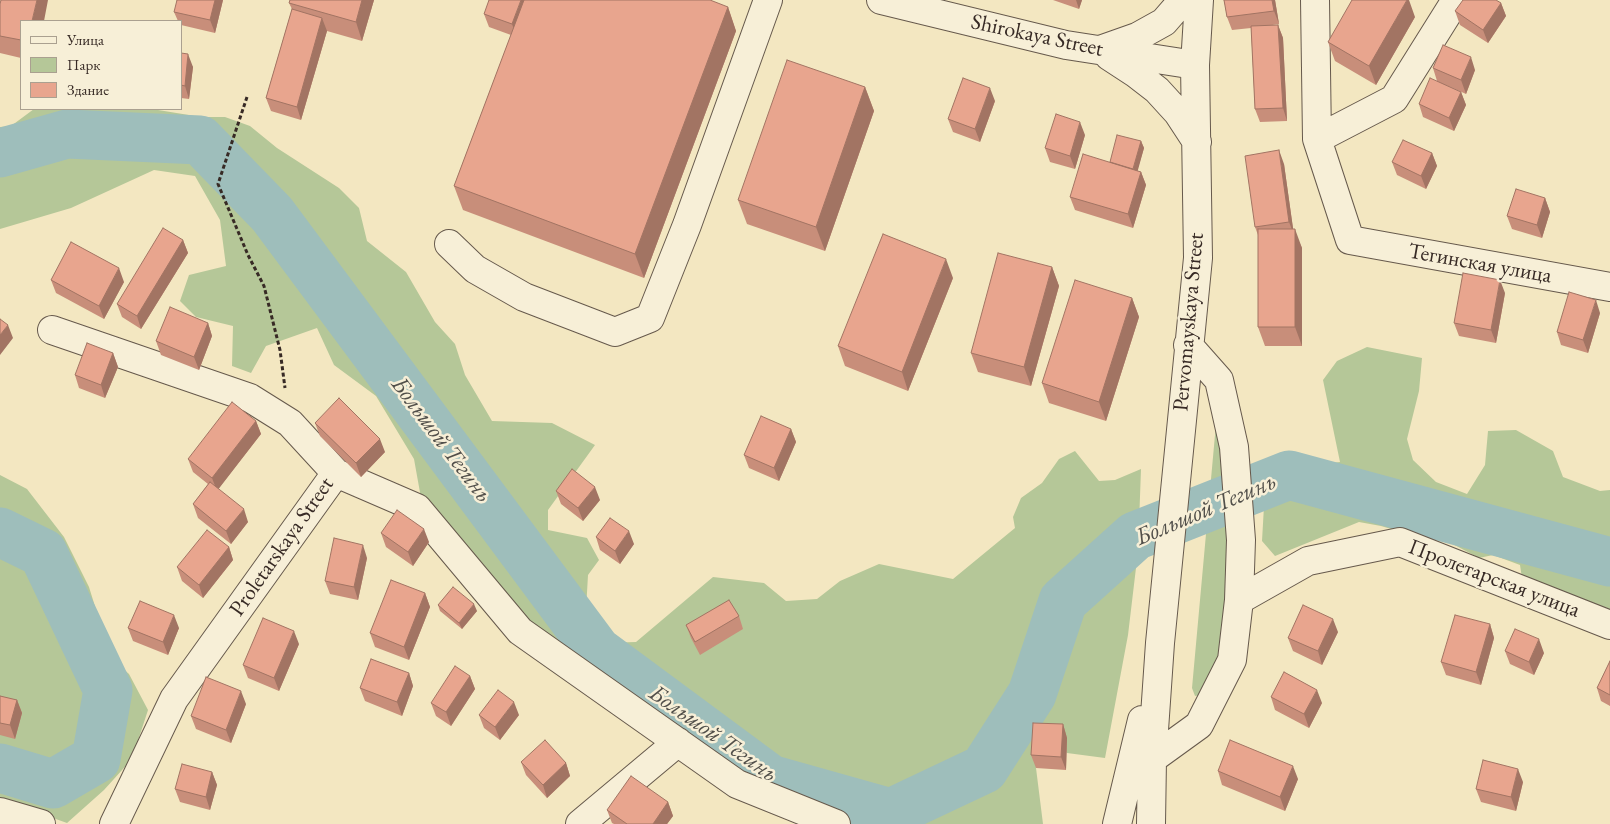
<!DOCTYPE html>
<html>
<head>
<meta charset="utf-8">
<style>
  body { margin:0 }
  #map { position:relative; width:1610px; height:824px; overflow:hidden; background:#f3e7c1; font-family:"EB Garamond",serif }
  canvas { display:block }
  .legend { position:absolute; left:20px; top:20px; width:162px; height:90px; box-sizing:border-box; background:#f7efd7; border:1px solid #aaa090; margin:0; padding:6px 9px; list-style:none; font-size:15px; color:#372a25 }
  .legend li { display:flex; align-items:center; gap:10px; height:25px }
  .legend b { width:25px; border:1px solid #aaa090 }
</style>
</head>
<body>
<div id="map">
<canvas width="1610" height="824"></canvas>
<ul class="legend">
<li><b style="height:6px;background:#f7efd7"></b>Улица</li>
<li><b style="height:14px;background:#b5c798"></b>Парк</li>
<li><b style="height:14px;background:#e8a58e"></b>Здание</li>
</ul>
</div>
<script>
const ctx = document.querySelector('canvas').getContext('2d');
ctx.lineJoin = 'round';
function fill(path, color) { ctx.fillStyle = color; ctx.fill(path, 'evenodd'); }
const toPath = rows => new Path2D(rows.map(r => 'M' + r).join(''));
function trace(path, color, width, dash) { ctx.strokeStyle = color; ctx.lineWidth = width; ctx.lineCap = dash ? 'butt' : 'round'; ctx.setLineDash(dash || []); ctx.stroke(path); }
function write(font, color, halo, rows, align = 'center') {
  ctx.font = font + ' "EB Garamond",serif'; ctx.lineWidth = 5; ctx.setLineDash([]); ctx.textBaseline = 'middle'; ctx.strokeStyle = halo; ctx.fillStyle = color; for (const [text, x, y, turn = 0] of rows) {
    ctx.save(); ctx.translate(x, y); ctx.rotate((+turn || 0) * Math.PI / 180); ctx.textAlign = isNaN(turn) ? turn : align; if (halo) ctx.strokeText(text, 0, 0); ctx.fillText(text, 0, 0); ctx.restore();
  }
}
fill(toPath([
  [34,109,152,109,201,117,225,117,250,126,277,148,339,188,359,208,367,241,406,272,435,322,455,344,465,375,492,421,552,423,595,445,548,510,548,530,587,538,599,560,588,575,586,610,603,643,636,642,713,577,764,583,786,601,817,599,840,581,879,564,953,579,1015,528,1013,517,1021,498,1042,483,1059,459,1075,451,1099,481,1115,480,1141,469,1138,551,1128,635,1105,758,1067,753,1038,736,1036,768,1043,824,836,824,737,784,520,631,421,498,414,459,376,396,334,365,317,328,266,346,251,373,232,366,233,326,196,317,180,301,189,275,226,266,220,220,195,176,154,170,71,208,0,229,0,127,11,126],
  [1367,347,1422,358,1419,391,1407,439,1413,460,1436,482,1467,494,1485,465,1488,431,1516,430,1553,451,1563,477,1600,491,1610,490,1610,625,1524,591,1520,565,1493,555,1479,558,1447,541,1412,535,1381,526,1359,522,1275,556,1262,541,1266,471,1340,462,1323,380,1337,361],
  [1216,424,1223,440,1230,613,1224,648,1201,695,1195,696,1192,688],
  [0,475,27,489,64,537,89,587,111,658,129,674,148,710,132,759,104,790,67,823,0,799]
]), '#b5c798');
trace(toPath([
  [0,153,67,134,200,140,272,214,597,651,770,779,891,813,984,769,1032,694,1063,601,1135,536,1289,475,1610,562],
  [0,532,43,553,108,690,96,759,53,784,0,768]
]), '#9ebebb', 49);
const minor = toPath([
  [881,0,1066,45,1195,65],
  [1315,0,1317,139,1350,240,1610,287],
  [1103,49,1137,37,1164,22,1183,0],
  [1109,56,1135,73,1157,90,1178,113,1197,142],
  [1317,139,1394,99,1456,0],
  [449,244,475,269,524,297,615,332,650,318,687,225,768,0],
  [52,330,250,398,290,423,336,473,174,699,114,824],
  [336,473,417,508,520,631,737,784,836,824],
  [1239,600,1308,561,1400,542,1610,625],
  [1150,770,1152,759,1199,725,1232,660,1239,600,1241,540,1234,447,1219,380,1188,345],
  [0,812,41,824],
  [580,824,678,742],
  [1117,824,1142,720],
  [1151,824,1152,759,1160,643,1198,258,1195,65,1199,0]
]);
trace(minor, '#66594c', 30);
trace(toPath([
  [247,97,218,184,248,255,264,286,280,350,285,388]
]), '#372a25', 3, [4, 2.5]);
trace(minor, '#f7efd7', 28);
fill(toPath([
  [223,0,215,33,181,25,181,21,178,21,174,12],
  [374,0,362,41,327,31,301,120,271,111,266,98,292,9,289,3],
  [1053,0,1082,0,1079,9],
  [1224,0,1275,0,1279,24,1266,26,1278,25,1283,38,1287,121,1260,122,1255,109,1251,28,1232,30,1227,17],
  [1501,3,1506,16,1488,43,1460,25,1455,11],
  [0,4,21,21,21,58,0,53],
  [728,7,736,31,644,278,463,210,454,186,511,35,489,27,484,14],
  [1415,17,1376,85,1335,61,1328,42],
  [181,53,193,67,189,99,181,98],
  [1433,68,1475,70,1466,94,1444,84,1461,92,1466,105,1454,131,1423,117,1419,104,1437,81],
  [865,87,874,111,825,251,747,224,738,200],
  [995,101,980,142,953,132,948,119],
  [1085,135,1075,169,1050,162,1045,148],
  [1141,141,1144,148,1137,171,1141,172,1146,185,1133,228,1075,210,1070,197,1110,162],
  [1432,153,1437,166,1426,189,1397,175,1392,162],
  [1284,164,1293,229,1302,248,1302,346,1265,346,1258,327,1258,235,1255,227],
  [1545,198,1550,212,1542,238,1512,229,1507,216],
  [183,240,188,253,141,329,122,317,117,304],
  [1052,267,1059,286,1031,386,978,372,971,353],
  [953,278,908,391,845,366,838,346],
  [51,280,124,282,104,319,56,293],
  [1505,293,1496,343,1459,336,1454,323],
  [1132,298,1139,317,1106,421,1049,403,1042,383],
  [1600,313,1588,353,1561,345,1557,332],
  [208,323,212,336,199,370,161,355,156,341],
  [113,353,118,367,105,398,79,388,75,375],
  [256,421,261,434,218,489,248,522,231,544,198,518,193,504,208,484,193,472,188,459],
  [315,423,385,452,361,477,320,436],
  [791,429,796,442,779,481,749,468,744,455],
  [556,491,600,500,583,521,561,504],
  [381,533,429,542,413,566,386,547],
  [596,537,634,544,620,564,600,550],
  [229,547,233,560,203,598,182,581,177,567],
  [367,558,358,600,330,594,325,581],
  [425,593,430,607,409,660,375,647,370,633],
  [438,605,477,611,462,629,440,611],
  [739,616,743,629,700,655,691,638,686,625],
  [1490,624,1494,638,1481,685,1446,675,1441,662],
  [128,628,179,628,168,655,133,641],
  [1338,632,1322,665,1293,651,1288,638],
  [299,644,279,691,248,678,243,665],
  [1505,651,1544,653,1534,675,1510,664],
  [1610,661,1610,706,1601,701,1597,688],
  [409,673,413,686,402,716,365,701,360,688],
  [470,676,475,689,451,726,436,716,431,703],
  [0,696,17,700,22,713,15,739,0,735],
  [1271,697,1322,703,1309,728,1275,710],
  [246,704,231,743,196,729,191,716],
  [479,715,519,715,500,740,484,728],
  [1063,724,1067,738,1066,770,1036,768,1031,755],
  [521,762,566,763,570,776,547,798,526,775],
  [1218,771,1298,779,1285,811,1222,785],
  [212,772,217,785,210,810,180,802,175,789],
  [1523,782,1516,811,1481,802,1476,789],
  [668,802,673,816,667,824,614,824,612,823,607,810]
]), '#c88e7a');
fill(toPath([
  [37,0,48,0,44,21,32,21],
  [215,0,223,0,215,33,210,20],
  [362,0,374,0,362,41,356,22],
  [521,0,531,0,517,38,512,24],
  [1076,0,1082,0,1079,9],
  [1272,0,1275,0,1279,24,1274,11],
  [1407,0,1409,0,1415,17,1376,85,1369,66],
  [1501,3,1506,16,1488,43,1483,30],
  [728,7,736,31,644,278,635,254],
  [322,18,327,31,301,120,297,107],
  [1278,25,1283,38,1287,121,1283,108],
  [188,54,193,67,189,99,185,86],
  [1471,57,1475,70,1466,94,1461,80],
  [865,87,874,111,825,251,816,227],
  [990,88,995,101,980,142,975,129],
  [1461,92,1466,105,1454,131,1449,118],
  [1080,122,1085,135,1075,169,1070,156],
  [1141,141,1144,148,1136,177,1133,170],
  [1279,150,1284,164,1294,235,1289,222],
  [1432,153,1437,166,1426,189,1421,176],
  [1141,172,1146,185,1133,228,1128,214],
  [1545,198,1550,212,1542,238,1537,225],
  [1295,229,1302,248,1302,346,1295,327],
  [183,240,188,253,141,329,137,316],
  [946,259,953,278,908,391,902,372],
  [1052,267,1059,286,1031,386,1024,367],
  [119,268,124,282,104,319,99,306],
  [1500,280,1505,293,1496,343,1491,330],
  [1132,298,1139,317,1106,421,1099,402],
  [1596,300,1600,313,1588,353,1583,340],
  [208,323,212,336,199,370,194,357],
  [8,325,13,338,0,355,0,335],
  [113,353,118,367,105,398,101,385],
  [256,421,261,434,217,491,212,478],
  [791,429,796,442,779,481,774,468],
  [380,439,385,452,361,477,356,463],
  [595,487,600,500,583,521,578,508],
  [244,509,248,522,231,544,226,531],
  [424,529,429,542,413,566,408,552],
  [629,531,634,544,620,564,615,551],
  [363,545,367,558,358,600,354,587],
  [229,547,233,560,203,598,199,585],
  [425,593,430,607,409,660,404,647],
  [474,604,477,611,462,629,459,623],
  [174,615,179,628,168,655,163,642],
  [1333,619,1338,632,1322,665,1318,651],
  [1490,624,1494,638,1481,685,1476,672],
  [294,631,299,644,279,691,274,678],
  [1539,639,1544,653,1534,675,1529,662],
  [409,673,413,686,402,716,397,702],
  [470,676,475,689,451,726,446,712],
  [1317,690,1322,703,1309,728,1304,714],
  [241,691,246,704,231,743,226,730],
  [17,700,22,713,15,739,10,725],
  [514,702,519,715,500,740,495,727],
  [1063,724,1067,738,1066,770,1061,757],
  [566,763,570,776,547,798,543,785],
  [1293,766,1298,779,1285,811,1280,797],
  [1518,769,1523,782,1516,811,1511,797],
  [212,772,217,785,210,810,206,797],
  [668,802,673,816,667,824,653,824]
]), '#a27463');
const building = toPath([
  [1,0,37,0,32,21,21,21,21,40,0,36,0,4,1,0],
  [177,0,215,0,210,20,174,12,177,0],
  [290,0,362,0,356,22,289,3,290,0],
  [489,0,521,0,512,24,484,14,489,0],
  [524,0,710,0,728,7,635,254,454,186,524,0],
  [1224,0,1272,0,1274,11,1227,17,1224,0],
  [1352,0,1407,0,1369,66,1328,42,1352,0],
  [1463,0,1496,0,1501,3,1483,30,1455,11,1463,0],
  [292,9,322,18,297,107,266,98,292,9],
  [1278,25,1283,108,1255,109,1251,26,1278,25],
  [1443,45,1471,57,1461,80,1433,68,1443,45],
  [181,53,188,54,185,86,181,85,181,53],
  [787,60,865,87,816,227,738,200,787,60],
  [963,78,990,88,975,129,948,119,963,78],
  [1430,78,1461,92,1449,118,1419,104,1430,78],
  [1056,114,1080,122,1070,156,1045,148,1056,114],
  [1117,135,1141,141,1133,169,1110,162,1117,135],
  [1403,140,1432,153,1421,176,1392,162,1403,140],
  [1279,150,1289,222,1255,227,1245,156,1279,150],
  [1083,154,1141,172,1128,214,1070,197,1083,154],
  [1516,189,1545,198,1537,225,1507,216,1516,189],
  [163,228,183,240,137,316,117,304,163,228],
  [1258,229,1295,229,1295,327,1258,327,1258,229],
  [883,234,946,259,902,372,838,346,883,234],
  [71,242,119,268,99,306,51,280,71,242],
  [998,253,1052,267,1024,367,971,353,998,253],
  [1463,273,1500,280,1491,330,1454,323,1463,273],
  [1075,280,1132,298,1099,402,1042,383,1075,280],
  [1569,292,1596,300,1583,340,1557,332,1569,292],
  [170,307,208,323,194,357,156,341,170,307],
  [0,319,8,325,0,335,0,319],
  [87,343,113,353,101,385,75,375,87,343],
  [339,398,380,439,356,463,315,423,339,398],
  [232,402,256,421,212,478,188,459,232,402],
  [761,416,791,429,774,468,744,455,761,416],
  [572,469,595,487,578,508,556,491,572,469],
  [210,482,244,509,226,531,193,504,210,482],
  [397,510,424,529,408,552,381,533,397,510],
  [610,518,629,531,615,551,596,537,610,518],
  [207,530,229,547,199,585,177,567,207,530],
  [334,538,363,545,354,587,325,581,334,538],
  [391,580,425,593,404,647,370,633,391,580],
  [453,587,474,604,459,623,438,605,453,587],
  [729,600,739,616,695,642,686,625,729,600],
  [140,601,174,615,163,642,128,628,140,601],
  [1303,605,1333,619,1318,651,1288,638,1303,605],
  [1455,615,1490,624,1476,672,1441,662,1455,615],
  [263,618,294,631,274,678,243,665,263,618],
  [1515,629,1539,639,1529,662,1505,651,1515,629],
  [371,659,409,673,397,702,360,688,371,659],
  [1610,661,1610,695,1597,688,1610,661],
  [455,666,470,676,446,712,431,703,455,666],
  [1284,672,1317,690,1304,714,1271,697,1284,672],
  [206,677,241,691,226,730,191,716,206,677],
  [498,690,514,702,495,727,479,715,498,690],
  [0,696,17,700,10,725,0,723,0,696],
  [1033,723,1063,724,1061,757,1031,755,1033,723],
  [545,740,566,763,543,785,521,762,545,740],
  [1230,740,1293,766,1280,797,1218,771,1230,740],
  [1483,760,1518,769,1511,797,1476,789,1483,760],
  [182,764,212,772,206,797,175,789,182,764],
  [631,776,668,802,653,824,627,824,607,810,631,776]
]);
fill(building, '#e8a58e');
trace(building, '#a27463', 1);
write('22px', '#372a25', '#f7efd7', [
  ["Shirokaya Street",1037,36,12],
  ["Тегинская улица",1480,264,10],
  ["Pervomayskaya Street",1189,322,-85],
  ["Proletarskaya Street",282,547,-55],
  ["Пролетарская улица",1494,579,21]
]);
write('italic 24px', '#514f4a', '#f7efd7', [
  ["Большой Тегинь",441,440,53],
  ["Большой Тегинь",1206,510,-23],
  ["Большой Тегинь",713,734,35]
]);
</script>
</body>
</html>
